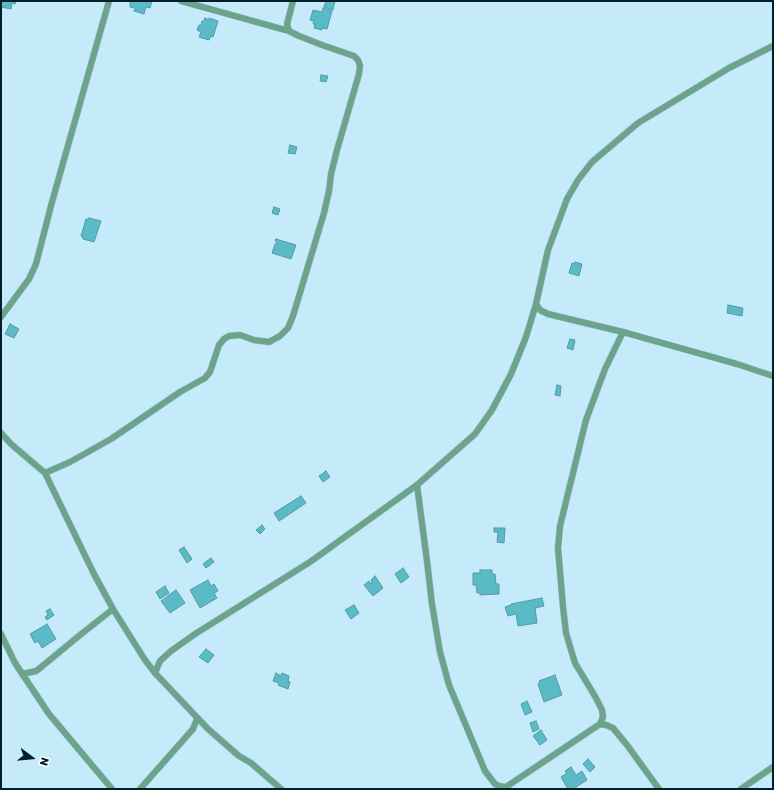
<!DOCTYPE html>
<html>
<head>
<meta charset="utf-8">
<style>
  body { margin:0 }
  #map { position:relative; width:774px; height:790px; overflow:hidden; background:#c5eafa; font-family:Rubik,sans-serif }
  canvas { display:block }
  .frame { position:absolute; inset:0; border:2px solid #041f28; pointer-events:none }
  .north { position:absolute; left:12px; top:738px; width:40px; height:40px; -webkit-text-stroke:3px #fff; paint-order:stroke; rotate:106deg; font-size:11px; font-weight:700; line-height:16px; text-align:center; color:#041f28 }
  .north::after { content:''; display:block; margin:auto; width:14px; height:18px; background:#041f28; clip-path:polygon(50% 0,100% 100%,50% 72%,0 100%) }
</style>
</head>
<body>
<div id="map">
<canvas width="774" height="790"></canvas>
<div class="frame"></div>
<div class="north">N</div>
</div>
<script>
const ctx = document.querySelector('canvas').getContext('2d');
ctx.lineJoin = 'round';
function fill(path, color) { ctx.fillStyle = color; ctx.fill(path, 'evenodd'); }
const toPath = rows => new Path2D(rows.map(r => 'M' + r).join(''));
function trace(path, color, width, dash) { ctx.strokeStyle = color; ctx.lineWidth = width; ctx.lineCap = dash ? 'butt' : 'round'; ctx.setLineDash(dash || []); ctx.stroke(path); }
const building = toPath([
  [1,1,16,1,15,4,12,3,11,9,1,7,1,1],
  [130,1,152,1,150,8,146,7,144,14,134,11,135,8,130,7,130,1],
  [326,1,335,1,333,10,324,7,326,1],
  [323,8,332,11,327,29,322,28,322,30,314,28,315,24,313,24,314,21,310,20,313,10,322,12,323,8],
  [205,18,209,20,209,18,218,21,213,37,211,36,209,40,199,37,201,32,197,30,199,25,201,25,202,21,204,21,205,18],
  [321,75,328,76,326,82,320,81,321,75],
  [290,145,297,147,295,154,288,153,290,145],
  [274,207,280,209,278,215,272,213,274,207],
  [89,218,101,221,94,242,83,239,83,237,81,236,86,219,89,219,89,218],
  [276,239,296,245,291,259,272,253,275,244,276,244,277,242,275,241,276,239],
  [575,262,582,264,579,276,569,273,572,263,574,264,575,262],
  [728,305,743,308,742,316,727,313,728,305],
  [10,324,19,329,14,338,5,334,10,324],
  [570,339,575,340,573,350,567,348,570,339],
  [557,385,561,386,560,396,555,395,557,385],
  [326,471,330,477,323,482,319,476,326,471],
  [301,496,306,503,279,521,274,513,301,496],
  [262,525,265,529,260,534,256,530,262,525],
  [494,528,505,528,504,543,497,542,498,532,494,532,494,528],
  [184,547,192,559,187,563,179,550,184,547],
  [211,558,214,562,206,568,203,564,211,558],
  [403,568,409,577,401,583,395,574,403,568],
  [480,570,492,570,492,574,495,574,496,584,499,584,499,594,480,595,480,593,477,593,476,585,473,585,473,573,480,573,480,570],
  [375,576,383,588,373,596,364,585,369,581,370,584,372,582,371,580,375,576],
  [208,580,211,586,214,584,218,591,214,593,217,598,200,608,190,590,208,580],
  [165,586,169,593,160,599,156,592,165,586],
  [176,590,185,603,170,613,161,601,176,590],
  [542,598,544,606,535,608,537,623,518,626,516,614,508,616,505,607,511,605,511,604,542,598],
  [354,605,359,613,351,619,345,610,354,605],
  [50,609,54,615,47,620,45,617,48,615,46,611,50,609],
  [47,624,56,639,42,648,38,641,35,643,30,634,47,624],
  [206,649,214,655,208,663,199,657,206,649],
  [276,673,281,676,282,673,289,676,288,681,290,682,288,689,278,685,279,683,273,681,276,673],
  [555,675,562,695,544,702,538,684,540,683,539,681,555,675],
  [527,701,532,712,525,715,521,704,527,701],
  [536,721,539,729,533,732,530,723,536,721],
  [541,730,547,740,540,745,533,736,541,730],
  [588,759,595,767,590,772,583,764,588,759],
  [571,767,576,775,582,771,587,780,573,789,568,789,561,777,567,773,565,771,571,767]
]);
fill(building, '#5abbc7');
trace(building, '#529ba4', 1);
const street = toPath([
  [181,1,289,31],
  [773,46,729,68,638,123,592,162,578,180,567,199,548,250,536,304,540,310,548,314,623,332,737,364,773,376],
  [1,317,29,279,36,264,52,202,109,1],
  [1,433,11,444,45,473,94,574,113,609,145,660,155,673,208,729,239,756,251,763,281,789],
  [45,473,70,462,111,439,180,392,205,378,210,372,219,345,224,339,229,336,240,335,254,340,269,342,280,336,288,328,293,316,324,213,329,191,331,174,337,150,359,74,360,66,358,60,354,56,322,45,299,36,289,31,287,24,293,1],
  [417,485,427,561,432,604,440,652,449,685,485,771,495,784,499,786,505,787],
  [1,634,15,663,49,714,112,789],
  [155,673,160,661,171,651,195,634,310,562,417,485,475,434,492,410,511,374,526,337,536,304],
  [22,674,36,671,40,668,80,635,113,609],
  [600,724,606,725,613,728,627,745,659,789],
  [140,789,193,729,197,719],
  [503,789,600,724,603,717,602,710,596,698,575,663,566,633,563,607,558,548,560,526,586,420,605,369,623,332],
  [741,789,773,767]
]);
trace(street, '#a2c5d4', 7);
trace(street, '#6ca38b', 6);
</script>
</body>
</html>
